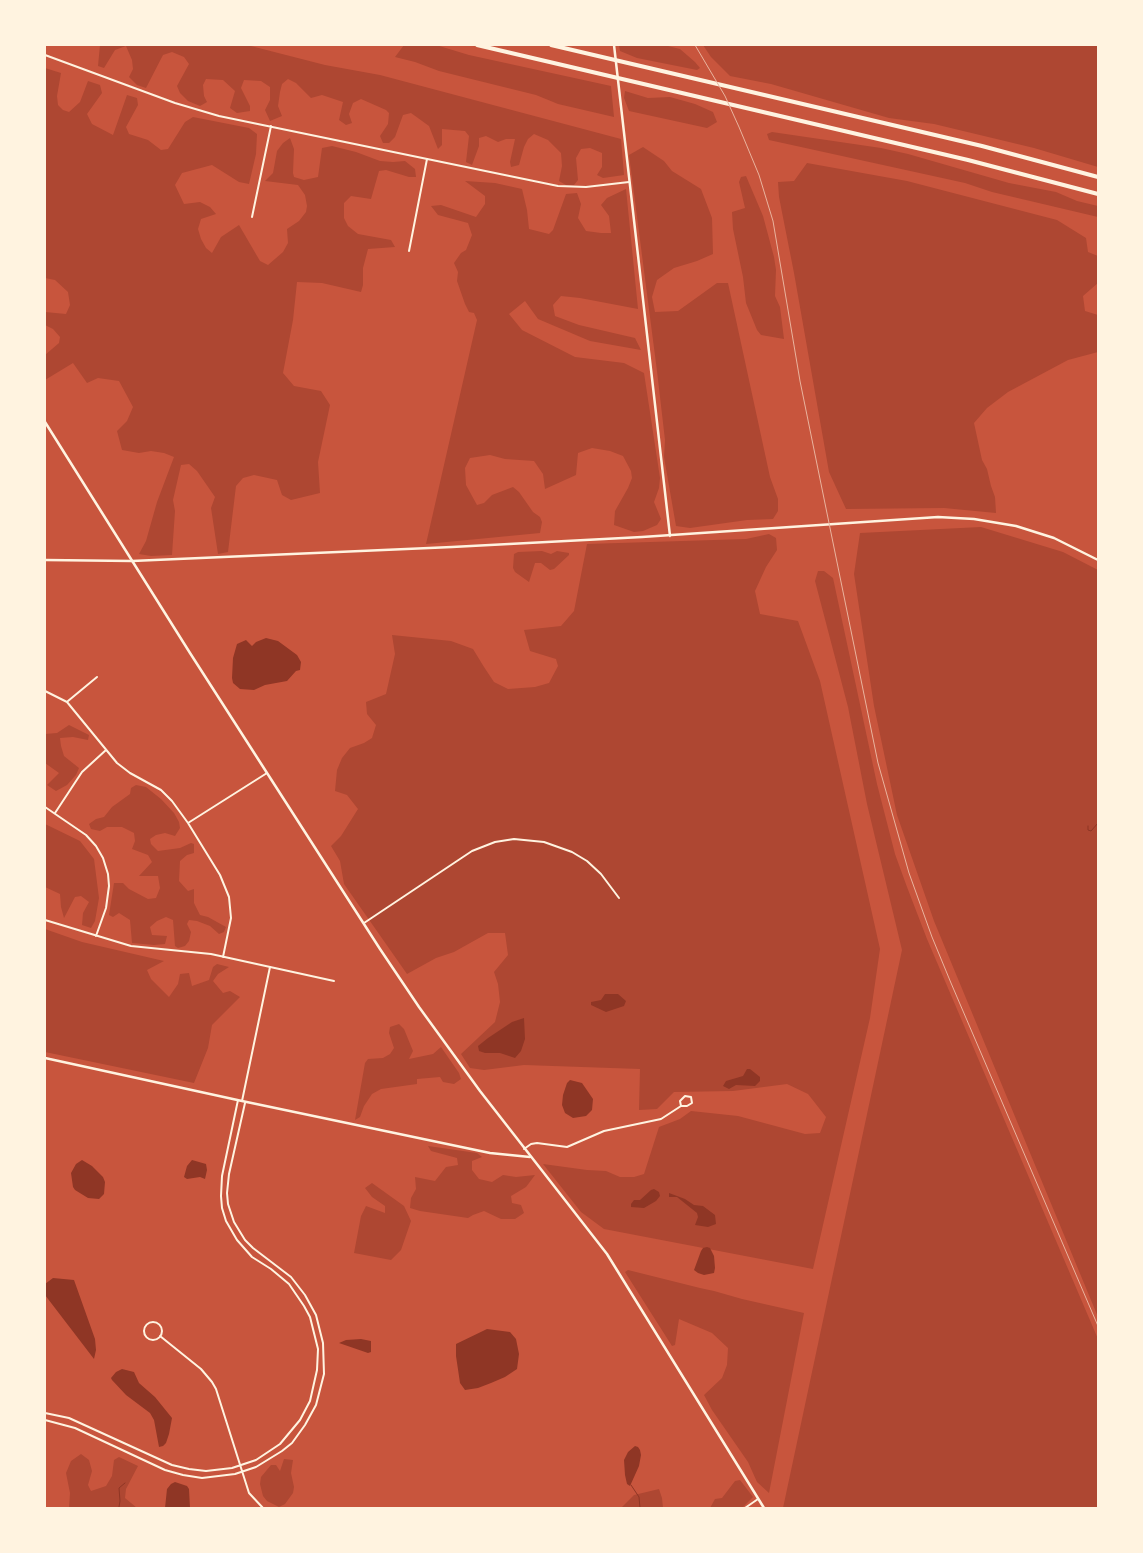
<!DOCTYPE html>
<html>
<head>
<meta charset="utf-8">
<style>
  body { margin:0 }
  #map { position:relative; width:1143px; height:1553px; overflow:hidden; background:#c8553d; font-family:"Noto Sans",sans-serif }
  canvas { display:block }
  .frame { position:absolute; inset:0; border:46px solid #fff3e0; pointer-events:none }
</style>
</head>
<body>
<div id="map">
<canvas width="1143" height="1553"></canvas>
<div class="frame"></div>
</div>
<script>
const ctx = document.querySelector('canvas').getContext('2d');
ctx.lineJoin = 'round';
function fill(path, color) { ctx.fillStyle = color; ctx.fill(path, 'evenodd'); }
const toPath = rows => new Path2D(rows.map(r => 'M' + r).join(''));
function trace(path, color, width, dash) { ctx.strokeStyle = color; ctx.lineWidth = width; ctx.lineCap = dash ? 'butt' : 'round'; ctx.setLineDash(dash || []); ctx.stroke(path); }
fill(toPath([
  [100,45,247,45,325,65,380,75,621,139,624,175,603,178,597,175,602,167,602,153,590,148,581,149,576,158,578,180,574,185,566,185,559,181,562,166,561,153,548,140,534,134,528,139,524,147,519,165,511,167,510,162,515,139,506,139,498,142,486,136,479,138,479,146,472,165,466,162,469,136,465,131,442,129,442,145,438,149,429,126,411,113,403,115,395,137,389,143,383,143,380,136,388,124,389,113,386,110,361,99,353,103,349,114,352,123,346,125,339,120,343,102,322,95,311,98,296,83,288,79,282,84,280,92,278,106,282,116,270,121,265,110,270,100,270,87,261,81,244,80,241,88,250,106,250,111,237,113,230,108,235,91,223,80,206,79,203,85,204,96,207,102,200,106,188,101,180,93,177,86,189,64,184,57,172,52,163,55,146,88,137,85,129,77,133,69,132,60,126,46,115,50,104,68,98,66],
  [404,45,436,45,469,55,611,86,614,117,558,104,536,95,439,71,415,62,395,57],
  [619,45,664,45,680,49,695,62,700,68,697,70,637,58,620,51],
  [703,45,1098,45,1098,167,1034,148,934,124,889,118,771,84,730,76,711,57],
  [45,68,61,73,57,96,58,105,63,110,69,112,80,102,88,81,100,85,102,93,87,114,92,124,113,135,127,95,137,98,138,105,126,127,129,134,148,140,161,150,168,149,185,122,193,117,249,128,257,134,256,154,249,184,239,182,212,165,182,173,175,185,184,204,200,202,210,207,216,214,201,219,198,229,201,239,206,248,212,253,221,237,239,225,260,261,268,265,283,252,288,243,287,229,299,221,306,212,307,206,305,195,298,185,265,181,273,173,277,151,283,143,290,138,294,149,293,173,294,177,304,180,318,177,322,148,332,146,356,152,380,161,393,162,405,161,415,169,416,177,409,177,386,170,379,171,371,199,351,196,344,203,344,218,348,226,358,234,391,240,395,247,368,249,363,268,363,285,361,292,322,283,297,282,293,320,283,373,294,386,321,391,330,405,318,462,320,493,291,500,282,495,277,480,254,475,243,478,236,486,228,552,218,554,211,508,215,497,197,471,189,464,181,465,173,500,175,511,172,555,151,556,139,554,146,541,157,502,174,457,164,453,151,451,139,453,122,450,117,431,127,421,133,407,119,381,98,378,87,383,73,363,45,380,45,355,59,343,60,337,53,329,45,325,45,312,66,314,70,305,68,292,55,280,45,278],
  [625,91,648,98,670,97,695,104,713,112,717,122,707,128,629,111,624,98],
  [772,132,881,148,908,154,1009,183,1056,192,1077,201,1098,206,1098,217,992,192,965,183,769,140,767,134],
  [643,147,664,161,672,171,701,189,712,218,713,254,697,261,674,268,657,280,652,297,655,312,678,311,717,283,728,283,770,477,778,499,778,511,773,519,747,520,690,528,676,526,664,457,665,440,657,371,629,155],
  [807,163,907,181,1057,220,1086,238,1088,252,1098,256,1098,283,1083,296,1085,311,1098,315,1098,352,1068,360,1008,392,987,408,974,423,982,460,987,469,991,486,995,497,996,513,944,508,846,509,829,472,794,273,779,197,778,182,794,181],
  [746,176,763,216,774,257,776,270,775,296,780,307,784,339,761,335,757,330,746,303,743,277,733,229,732,212,745,208,739,182,741,177],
  [465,181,495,183,522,189,527,210,529,229,549,234,553,230,566,194,577,193,581,204,578,218,586,231,601,233,611,233,609,216,601,205,607,198,626,189,638,309,580,298,561,296,553,305,555,316,579,325,635,338,641,350,590,341,538,319,525,301,509,314,522,330,575,357,624,363,644,373,660,478,659,488,654,502,661,519,657,525,643,531,634,532,614,525,615,511,628,488,632,478,631,471,623,456,610,451,592,448,578,453,576,475,545,489,543,474,534,461,505,459,490,455,470,458,465,468,466,485,477,505,484,503,492,495,513,487,519,492,533,512,540,517,542,522,540,533,426,544,477,320,474,313,469,312,465,304,457,281,458,272,454,263,461,253,466,250,472,235,468,223,438,215,431,206,441,205,476,217,485,204,485,196],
  [981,527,1063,552,1098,570,1098,1317,934,921,897,815,874,706,854,574,860,533],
  [769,534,776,538,777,550,766,567,755,591,760,614,798,621,820,681,880,949,870,1018,813,1269,604,1229,581,1212,543,1164,587,1170,606,1171,620,1177,634,1177,644,1174,659,1127,680,1119,691,1111,738,1116,805,1134,820,1133,826,1117,808,1094,787,1084,733,1091,674,1092,657,1109,639,1110,640,1069,524,1065,484,1070,470,1068,461,1054,495,1022,500,1002,498,984,494,972,508,955,505,933,488,933,454,952,436,958,407,974,344,884,340,861,331,846,341,836,358,809,347,795,335,791,337,770,342,758,350,748,364,743,372,738,376,725,367,714,366,702,386,694,395,654,392,635,451,641,473,649,484,667,494,682,508,689,535,687,549,683,558,666,556,659,530,651,524,630,561,626,574,611,587,544,746,539],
  [542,551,551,554,557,551,569,553,569,555,554,569,550,570,541,563,535,563,529,582,515,572,513,568,514,554,518,552],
  [818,571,824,571,833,578,877,784,895,854,907,887,927,939,1098,1339,1098,1508,783,1508,902,950,867,804,848,707,815,581],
  [69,725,89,735,88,740,73,737,60,738,61,746,64,756,79,768,76,775,67,785,56,791,47,785,59,773,45,763,45,734,57,733],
  [136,785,146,787,161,799,174,813,179,822,180,828,175,836,165,833,156,835,150,839,151,844,158,851,180,848,191,843,194,844,194,853,187,855,180,861,179,881,188,891,194,889,194,903,200,915,208,917,226,927,224,932,219,934,210,926,197,921,189,920,187,924,191,932,189,941,185,946,178,948,175,946,173,920,166,917,157,921,150,927,152,935,167,936,165,944,154,945,132,943,130,920,119,913,113,917,109,915,114,883,123,883,129,889,148,899,156,898,160,888,158,876,139,876,152,862,148,855,132,849,135,841,134,833,122,827,107,827,100,831,91,829,89,824,96,819,104,817,112,807,130,794,131,788],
  [45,824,80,841,94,859,99,898,95,921,91,928,82,925,83,913,89,902,81,896,75,897,64,918,61,907,60,894,45,887],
  [45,929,82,942,164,961,147,970,151,979,169,997,178,984,180,974,189,973,192,986,209,980,213,967,217,964,229,967,218,974,213,981,223,993,230,991,240,997,212,1025,208,1048,194,1083,45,1052],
  [399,1024,404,1029,413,1051,409,1059,433,1054,441,1047,459,1073,461,1079,454,1084,443,1082,440,1077,417,1079,417,1084,381,1089,372,1094,364,1106,360,1117,355,1120,365,1063,368,1059,383,1058,390,1054,394,1048,389,1033,390,1027],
  [428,1146,477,1153,482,1157,472,1161,472,1170,479,1179,492,1182,503,1175,516,1177,535,1175,526,1187,511,1196,512,1203,521,1205,524,1213,515,1219,501,1219,484,1211,473,1215,468,1218,420,1211,410,1208,411,1198,416,1189,415,1177,435,1181,446,1167,458,1165,457,1158,431,1151],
  [372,1183,404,1206,411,1221,401,1250,391,1260,354,1253,361,1216,366,1206,385,1213,385,1206,372,1197,365,1188],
  [628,1270,700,1288,714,1291,742,1299,804,1313,769,1493,757,1482,748,1462,712,1410,704,1395,722,1378,727,1365,728,1348,712,1333,679,1319,675,1345,672,1346,625,1272],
  [81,1454,89,1460,92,1471,88,1485,91,1491,106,1486,112,1476,114,1460,119,1457,138,1466,126,1489,125,1498,137,1508,69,1508,70,1493,66,1473,71,1461],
  [284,1459,293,1460,291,1473,294,1487,293,1493,285,1504,279,1507,267,1501,263,1496,260,1484,261,1477,271,1465,276,1465,280,1471],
  [740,1480,753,1497,742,1508,710,1508,715,1499,722,1498,735,1481],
  [659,1489,662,1498,663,1508,621,1508,634,1495]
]), '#ae4732');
fill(toPath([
  [266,638,278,641,297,655,301,662,300,670,296,671,287,681,265,685,254,690,240,689,233,683,232,678,233,658,237,644,246,640,252,646,256,642],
  [605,994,618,994,626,1001,624,1006,606,1012,591,1005,591,1002,601,1000],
  [524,1018,525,1039,521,1051,515,1058,500,1053,485,1053,479,1051,478,1046,488,1038,512,1022],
  [747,1069,750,1069,760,1077,760,1081,755,1086,736,1085,729,1089,723,1086,726,1081,743,1076],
  [570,1080,582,1083,593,1099,592,1110,586,1116,573,1118,565,1113,562,1105,563,1095,567,1083],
  [82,1160,92,1166,103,1177,105,1182,104,1194,99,1199,88,1198,75,1190,73,1187,71,1173,76,1164],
  [192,1160,206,1164,207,1170,205,1179,200,1177,187,1179,184,1177,187,1166],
  [654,1189,659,1192,660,1196,656,1201,644,1208,631,1207,631,1204,634,1200,640,1200,651,1190],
  [669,1193,685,1199,694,1205,703,1206,715,1215,716,1224,708,1227,695,1225,698,1217,697,1213,677,1197,669,1197],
  [707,1247,710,1248,714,1256,715,1268,714,1273,704,1275,698,1273,694,1270,701,1251,703,1248],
  [53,1278,74,1280,95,1339,96,1350,94,1359,45,1295,45,1284],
  [487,1329,510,1332,516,1339,519,1354,517,1369,505,1377,491,1383,478,1388,465,1390,460,1383,456,1356,456,1344],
  [361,1339,371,1341,371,1352,368,1353,339,1343,346,1340],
  [122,1369,134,1372,139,1383,155,1397,172,1418,169,1434,166,1443,163,1446,159,1447,154,1420,150,1413,126,1395,112,1380,111,1378,116,1372],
  [635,1446,638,1447,640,1450,641,1455,639,1466,630,1486,627,1484,625,1475,624,1460,628,1452],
  [175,1482,187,1486,189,1489,190,1508,165,1508,167,1489,171,1484]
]), '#8f3625');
trace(toPath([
  [1088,826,1088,830,1091,831,1098,823],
  [631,1485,639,1497,640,1508],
  [118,1508,119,1507,120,1501,119,1488,125,1483]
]), '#8f3625', 1);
trace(toPath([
  [45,55,175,103,219,116,558,186,586,187,629,182],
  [252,217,271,126],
  [409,251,427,159],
  [45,691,67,702,117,763,130,773,161,790,172,801,188,823,220,875,229,897,231,918,223,957],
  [68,701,97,677],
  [45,807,86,835,96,846,103,858,108,874,109,886,106,908,96,936],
  [55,813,82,772,106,750],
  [188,823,267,773],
  [45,920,131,946,211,954,334,981],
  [364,923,472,851,495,842,514,839,544,842,572,852,587,861,601,874,619,898],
  [685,1096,691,1097,692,1103,687,1106,681,1106,680,1101,685,1096],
  [242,1101,270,967],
  [524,1149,531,1144,537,1143,567,1147,604,1131,661,1119,681,1106],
  '144 1331a9 9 0 1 1 18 0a9 9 0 1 1-18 0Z',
  [160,1336,201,1369,212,1382,216,1389,249,1493,263,1508],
  [45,1413,69,1418,172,1465,189,1469,206,1471,232,1468,256,1460,280,1444,300,1420,310,1401,317,1370,318,1349,310,1317,304,1306,289,1284,271,1269,252,1257,237,1240,226,1221,222,1208,221,1196,222,1176,238,1100],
  [45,1420,75,1428,165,1470,183,1475,202,1478,235,1474,256,1467,282,1451,292,1443,305,1425,316,1405,324,1374,323,1343,316,1315,305,1295,291,1277,253,1248,245,1240,234,1222,228,1204,227,1193,229,1174,245,1103],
  [745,1508,758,1499]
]), '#fff3e0', 2);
trace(toPath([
  [614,45,670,536],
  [45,560,132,561,452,547,642,537,938,517,974,519,1016,526,1054,538,1098,560],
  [45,1058,242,1101,490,1153,530,1157]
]), '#fff3e0', 2.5);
trace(toPath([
  [45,422,190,653,380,949,419,1007,480,1091,607,1254,764,1508]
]), '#fff3e0', 2.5);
trace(toPath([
  [477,45,968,160,1098,194],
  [551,45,982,146,1098,177]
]), '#fff3e0', 4);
trace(toPath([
  [695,45,725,96,739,127,759,175,773,221,800,381,878,763,909,873,932,937,951,983,1098,1326]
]), '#e9b49f', 1);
</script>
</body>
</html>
